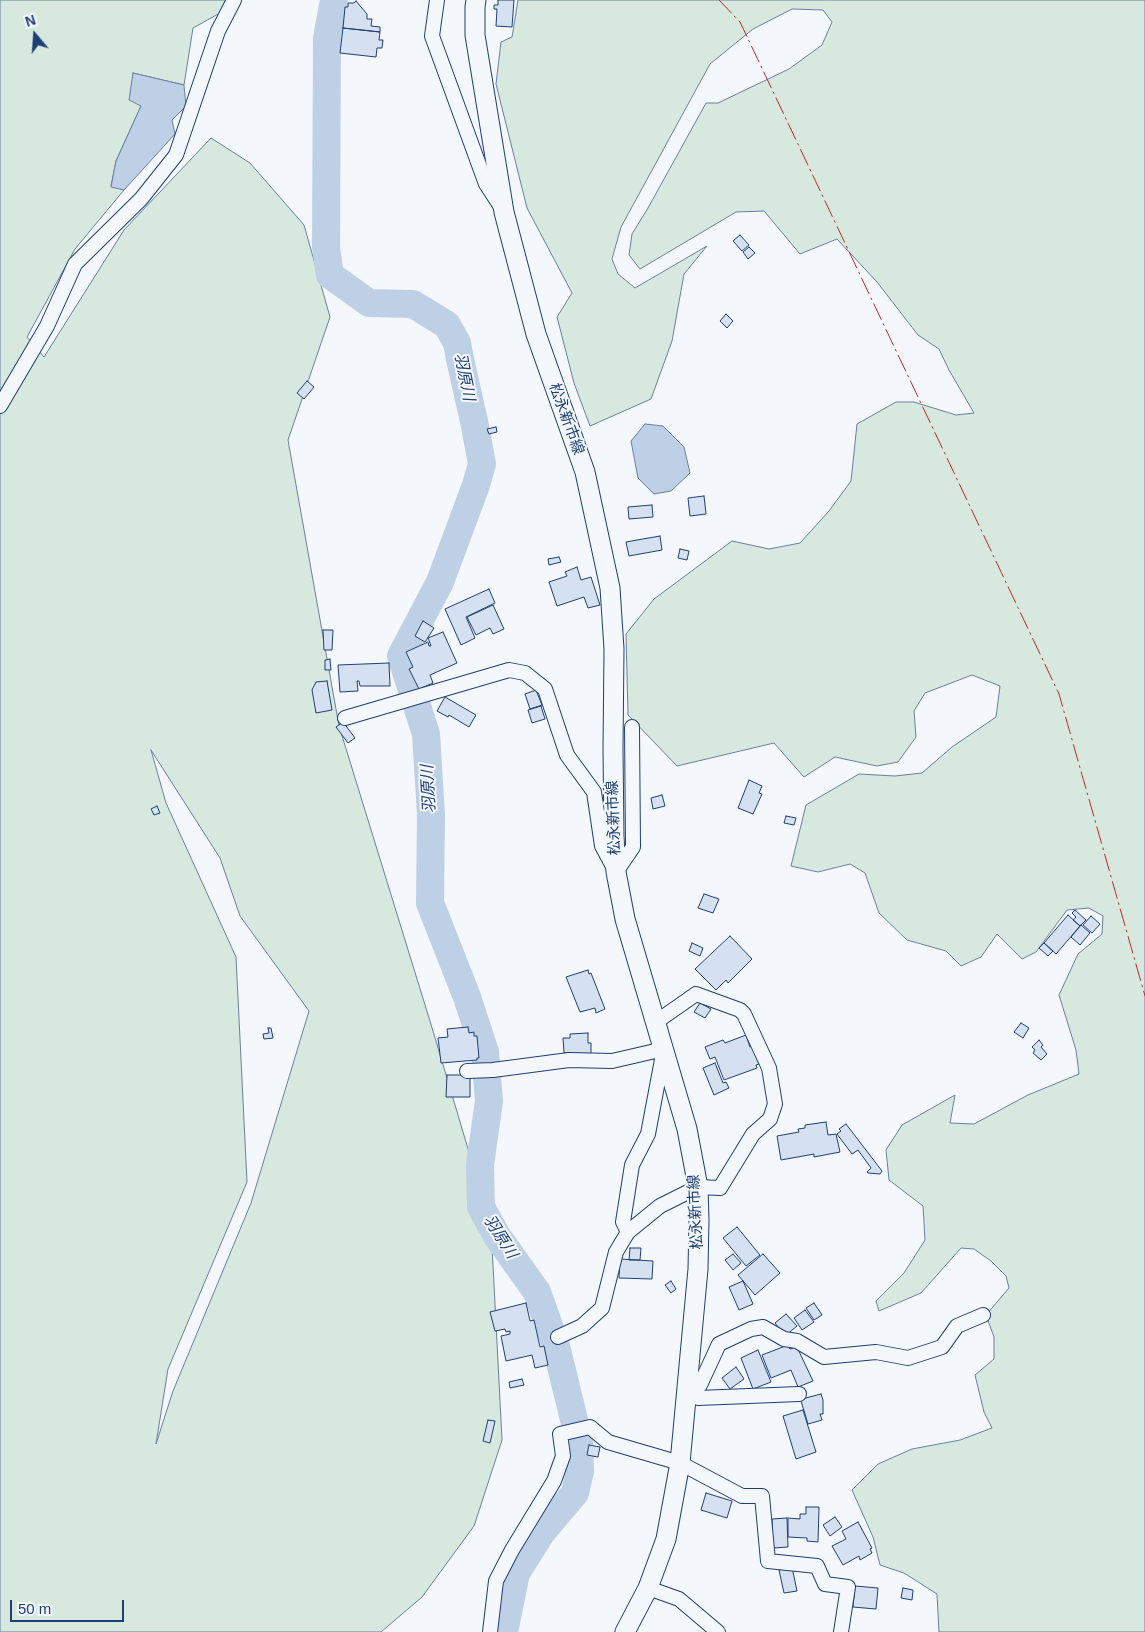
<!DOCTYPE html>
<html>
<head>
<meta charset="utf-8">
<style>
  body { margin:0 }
  #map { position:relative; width:1145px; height:1632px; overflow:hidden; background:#f4f7fb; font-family:Helvetica,sans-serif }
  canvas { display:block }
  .north { position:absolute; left:10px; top:10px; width:50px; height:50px; -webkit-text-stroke:4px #f4f7fb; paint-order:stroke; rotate:342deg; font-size:14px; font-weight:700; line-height:20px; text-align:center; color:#1d3f73 }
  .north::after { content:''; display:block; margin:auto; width:18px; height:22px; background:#1d3f73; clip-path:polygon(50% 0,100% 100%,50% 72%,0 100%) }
  .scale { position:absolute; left:10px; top:1600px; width:114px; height:22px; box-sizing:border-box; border:2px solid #1d3f73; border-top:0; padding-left:6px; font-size:15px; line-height:18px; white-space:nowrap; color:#1d3f73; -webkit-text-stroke:4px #f4f7fb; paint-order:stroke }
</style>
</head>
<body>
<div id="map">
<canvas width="1145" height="1632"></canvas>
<div class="north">N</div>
<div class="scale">50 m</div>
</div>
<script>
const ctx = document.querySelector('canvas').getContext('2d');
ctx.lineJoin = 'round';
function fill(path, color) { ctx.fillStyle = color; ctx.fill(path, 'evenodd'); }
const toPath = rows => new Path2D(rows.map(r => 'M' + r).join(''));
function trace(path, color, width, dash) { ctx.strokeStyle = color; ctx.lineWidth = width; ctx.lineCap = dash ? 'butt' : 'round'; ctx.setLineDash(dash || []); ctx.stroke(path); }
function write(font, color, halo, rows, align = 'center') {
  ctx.font = font + ' Helvetica,"Noto Sans JP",sans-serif'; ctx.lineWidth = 4; ctx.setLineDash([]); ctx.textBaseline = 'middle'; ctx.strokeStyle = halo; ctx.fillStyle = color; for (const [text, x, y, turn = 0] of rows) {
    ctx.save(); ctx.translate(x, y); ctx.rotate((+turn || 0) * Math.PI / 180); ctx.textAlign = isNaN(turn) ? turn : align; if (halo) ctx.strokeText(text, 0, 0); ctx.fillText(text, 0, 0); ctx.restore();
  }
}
const green = toPath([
  [0,0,226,0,220,13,193,28,184,85,133,73,141,106,116,161,111,186,124,190,75,249,27,337,44,357,124,230,211,138,250,163,304,225,330,317,288,440,339,726,430,1021,491,1226,502,1440,474,1526,422,1597,381,1632,0,1632,0,0],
  [151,750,220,858,240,916,309,1011,251,1203,173,1391,156,1444,168,1369,247,1182,236,957,166,803,151,750],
  [518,0,1145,0,1145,1632,939,1632,937,1594,904,1573,880,1565,873,1537,852,1490,878,1464,912,1449,960,1440,992,1428,984,1412,975,1375,994,1359,994,1337,986,1315,1009,1288,1006,1276,991,1261,974,1249,961,1248,921,1293,879,1311,876,1301,904,1273,925,1240,923,1206,889,1180,886,1150,902,1125,955,1095,950,1123,974,1124,1028,1095,1079,1074,1076,1050,1059,995,1078,954,1102,934,1103,916,1089,908,1067,910,1036,952,1022,959,997,934,981,957,961,966,946,951,907,940,879,913,865,873,850,864,818,872,791,866,806,805,859,774,895,776,922,773,952,747,996,717,1000,686,972,675,925,693,914,711,916,737,898,762,877,766,835,757,804,777,774,743,677,766,628,715,626,634,654,599,732,541,769,549,800,543,829,511,851,481,857,424,896,402,914,402,956,415,974,413,949,370,939,349,918,335,877,282,837,239,800,254,764,211,736,212,640,269,629,255,632,234,648,208,706,103,718,103,789,69,822,45,832,22,823,10,792,9,753,29,710,64,621,227,612,259,618,274,635,288,707,246,684,274,672,341,651,399,590,426,574,383,557,317,572,293,527,208,496,84,501,42,512,37,518,0]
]);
fill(green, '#d7e8df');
trace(green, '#687fa3', 1);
const water = toPath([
  [133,73,184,85,186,106,172,120,175,134,124,190,111,187,116,161,141,106,129,100,133,73],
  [645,424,663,426,684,447,690,473,671,491,654,494,638,478,631,441,645,424]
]);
fill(water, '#bed0e5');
trace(water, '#687fa3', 1);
trace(toPath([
  [334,0,327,38,326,247,330,275,369,303,413,304,447,325,457,343,460,359,475,426,482,464,476,485,440,582,401,656,426,734,431,815,430,903,467,997,485,1052,489,1101,480,1165,481,1207,497,1236,537,1292,556,1346,579,1440,580,1471,575,1493,542,1532,516,1573,504,1632]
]), '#bed0e5', 28);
const building = toPath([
  [498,0,514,0,512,27,496,26,497,9,494,9,494,5,498,5,498,0],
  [356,1,367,14,367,19,372,19,371,26,380,27,380,32,343,28,345,7,348,7,348,3,354,3,356,1],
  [343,28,380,32,379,40,383,40,382,48,377,48,376,57,340,53,343,28],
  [740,235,749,245,742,251,733,241,740,235],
  [749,247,755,253,748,259,743,252,749,247],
  [726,314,733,321,727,328,720,321,726,314],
  [307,381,314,387,304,399,297,393,307,381],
  [496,427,497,432,489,434,487,429,496,427],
  [704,496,706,514,690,516,688,498,704,496],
  [652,505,653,517,629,519,628,507,652,505],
  [660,536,662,550,629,556,626,542,660,536],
  [680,549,689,551,687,560,678,558,680,549],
  [559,557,561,562,549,565,548,559,559,557],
  [577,567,581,580,591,577,600,605,588,608,584,597,557,606,549,582,567,576,565,572,577,567],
  [489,589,495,603,466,617,475,638,461,645,445,609,489,589],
  [493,605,504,629,493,634,490,628,476,635,467,617,493,605],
  [423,621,434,628,425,642,415,636,423,621],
  [323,630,333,630,332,650,324,650,323,630],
  [443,632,457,663,430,675,433,683,419,689,409,669,413,667,406,652,428,642,429,646,431,646,428,638,443,632],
  [330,659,331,670,325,670,325,660,330,659],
  [389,663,390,686,360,686,359,681,357,681,358,691,340,692,338,665,389,663],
  [327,681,332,710,316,713,312,690,316,682,327,681],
  [536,690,542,705,530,709,525,694,536,690],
  [445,697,476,715,469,727,449,715,448,717,437,711,445,697],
  [541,706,545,719,532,723,528,710,541,706],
  [343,722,355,738,348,743,336,727,343,722],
  [749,780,762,786,759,793,762,794,753,814,738,808,749,780],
  [662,795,665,806,653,809,651,798,662,795],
  [157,806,160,813,154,815,151,809,157,806],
  [786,816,796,818,794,825,784,823,786,816],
  [704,894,719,899,713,913,698,908,704,894],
  [1075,910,1086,920,1080,926,1073,920,1076,917,1072,913,1075,910],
  [1068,915,1080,926,1056,954,1044,943,1068,915],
  [1091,916,1100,924,1092,933,1083,925,1091,916],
  [1081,925,1090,933,1080,945,1071,937,1081,925],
  [730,936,752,959,728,983,726,980,716,990,695,969,730,936],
  [692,943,703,948,700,956,689,951,692,943],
  [1044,943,1053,951,1048,956,1039,948,1044,943],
  [588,970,589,974,591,973,605,1009,596,1013,595,1008,580,1012,566,977,588,970],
  [700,1003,711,1009,705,1018,694,1012,700,1003],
  [1021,1023,1029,1028,1023,1038,1014,1032,1021,1023],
  [468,1027,469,1033,474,1032,474,1036,477,1036,479,1058,477,1058,477,1060,441,1063,438,1038,448,1037,447,1029,468,1027],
  [268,1028,271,1028,273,1038,264,1039,263,1034,269,1033,268,1028],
  [588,1033,588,1043,591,1043,591,1054,571,1054,571,1053,564,1053,563,1038,570,1038,570,1034,588,1033],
  [746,1035,750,1047,752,1046,759,1064,756,1065,757,1068,724,1080,715,1057,710,1059,705,1047,723,1040,725,1043,746,1035],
  [1039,1040,1043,1045,1041,1047,1047,1054,1041,1060,1033,1053,1035,1050,1032,1047,1039,1040],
  [715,1063,723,1083,726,1082,729,1088,714,1095,703,1068,715,1063],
  [447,1075,470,1075,470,1097,446,1097,447,1075],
  [826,1122,828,1135,836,1134,840,1152,814,1157,814,1154,781,1160,777,1136,799,1132,798,1129,805,1128,805,1125,826,1122],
  [846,1124,882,1171,880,1174,868,1173,867,1172,871,1168,858,1150,852,1154,837,1134,841,1131,839,1129,846,1124],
  [737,1227,760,1255,746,1266,723,1238,737,1227],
  [630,1248,641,1248,640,1260,629,1260,630,1248],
  [733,1254,741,1263,733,1270,725,1260,733,1254],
  [763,1254,780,1273,755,1295,738,1275,763,1254],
  [620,1259,653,1261,652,1279,619,1278,620,1259],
  [671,1281,676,1289,671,1293,665,1285,671,1281],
  [743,1281,753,1304,739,1310,729,1287,743,1281],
  [526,1303,530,1321,534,1320,540,1347,544,1346,548,1365,535,1368,532,1355,506,1361,501,1336,510,1334,510,1331,506,1332,505,1329,495,1331,490,1312,526,1303],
  [814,1303,822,1315,814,1320,806,1308,814,1303],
  [805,1310,814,1322,802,1330,794,1318,805,1310],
  [786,1314,797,1326,785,1336,775,1323,786,1314],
  [788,1345,790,1349,797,1347,813,1381,798,1387,791,1370,771,1378,762,1355,788,1345],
  [758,1350,771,1382,753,1389,741,1358,758,1350],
  [736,1367,744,1379,730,1389,722,1378,736,1367],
  [522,1379,524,1385,510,1388,509,1382,522,1379],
  [821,1394,823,1400,823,1414,820,1414,822,1420,808,1424,801,1401,802,1400,802,1399,821,1394],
  [803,1410,816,1452,796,1459,783,1416,803,1410],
  [488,1420,495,1421,490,1443,483,1441,488,1420],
  [589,1445,600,1447,598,1457,587,1455,589,1445],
  [706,1493,732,1501,727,1518,701,1510,706,1493],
  [806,1507,819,1507,818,1542,807,1541,807,1538,788,1537,788,1518,800,1519,800,1514,806,1514,806,1507],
  [835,1517,842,1527,830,1536,823,1525,835,1517],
  [787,1518,788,1547,773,1548,772,1519,787,1518],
  [858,1522,872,1548,870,1549,872,1553,860,1560,859,1556,843,1565,832,1546,846,1539,842,1531,858,1522],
  [792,1567,797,1591,784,1593,779,1570,792,1567],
  [855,1586,878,1588,876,1609,853,1607,855,1586],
  [903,1588,913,1590,912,1600,901,1598,903,1588]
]);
fill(building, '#d5e0f0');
trace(building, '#1d3f73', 1);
const street = toPath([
  [437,0,432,36,486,184,501,207],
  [0,406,47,326,75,264,141,199,176,155,218,31,234,0],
  [345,718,509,670,525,673,545,689,567,755,594,792,602,846,616,872,633,847,632,727],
  [467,1071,493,1070,569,1060,612,1061,664,1049,648,1134,632,1165,623,1222,628,1232],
  [558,1337,582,1326,602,1308,616,1252,628,1232,660,1206,698,1187,720,1188,753,1134,770,1119,775,1104,769,1068,744,1014,740,1010,696,994,656,1022],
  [687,1393,700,1385,719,1344,751,1329,763,1327,784,1339,797,1341,824,1357,876,1352,908,1358,942,1347,957,1326,983,1315],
  [687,1393,698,1398,799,1394],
  [648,1588,679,1599,718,1632],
  [490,1632,496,1581,512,1550,554,1481,563,1456,560,1434,590,1427,608,1442,680,1463,742,1496,762,1496,768,1561,817,1566,825,1584,848,1587,841,1632]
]);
const secondary = toPath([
  [476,0,475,7,475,35,504,212,536,334,585,472,610,588,614,649,613,749,614,836,616,872,625,919,687,1129,698,1187,699,1220,698,1269,680,1463,666,1539,648,1588,625,1632]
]);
trace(street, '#1d3f73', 16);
trace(secondary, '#1d3f73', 21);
trace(street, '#f4f7fb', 14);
trace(secondary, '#f4f7fb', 19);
trace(toPath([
  [719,0,740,22,1059,694,1145,996]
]), '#c62828', 1, [18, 4, 2.5, 4]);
write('15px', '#1d3f73', '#f4f7fb', [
  ["松永新市線",566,419,70],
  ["松永新市線",614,818,-92],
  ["松永新市線",696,1212,-93]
]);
write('italic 16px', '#1d3f73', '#f4f7fb', [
  ["羽原川",464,377,79],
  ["羽原川",429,789,-93],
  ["羽原川",500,1237,57]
]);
</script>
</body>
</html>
